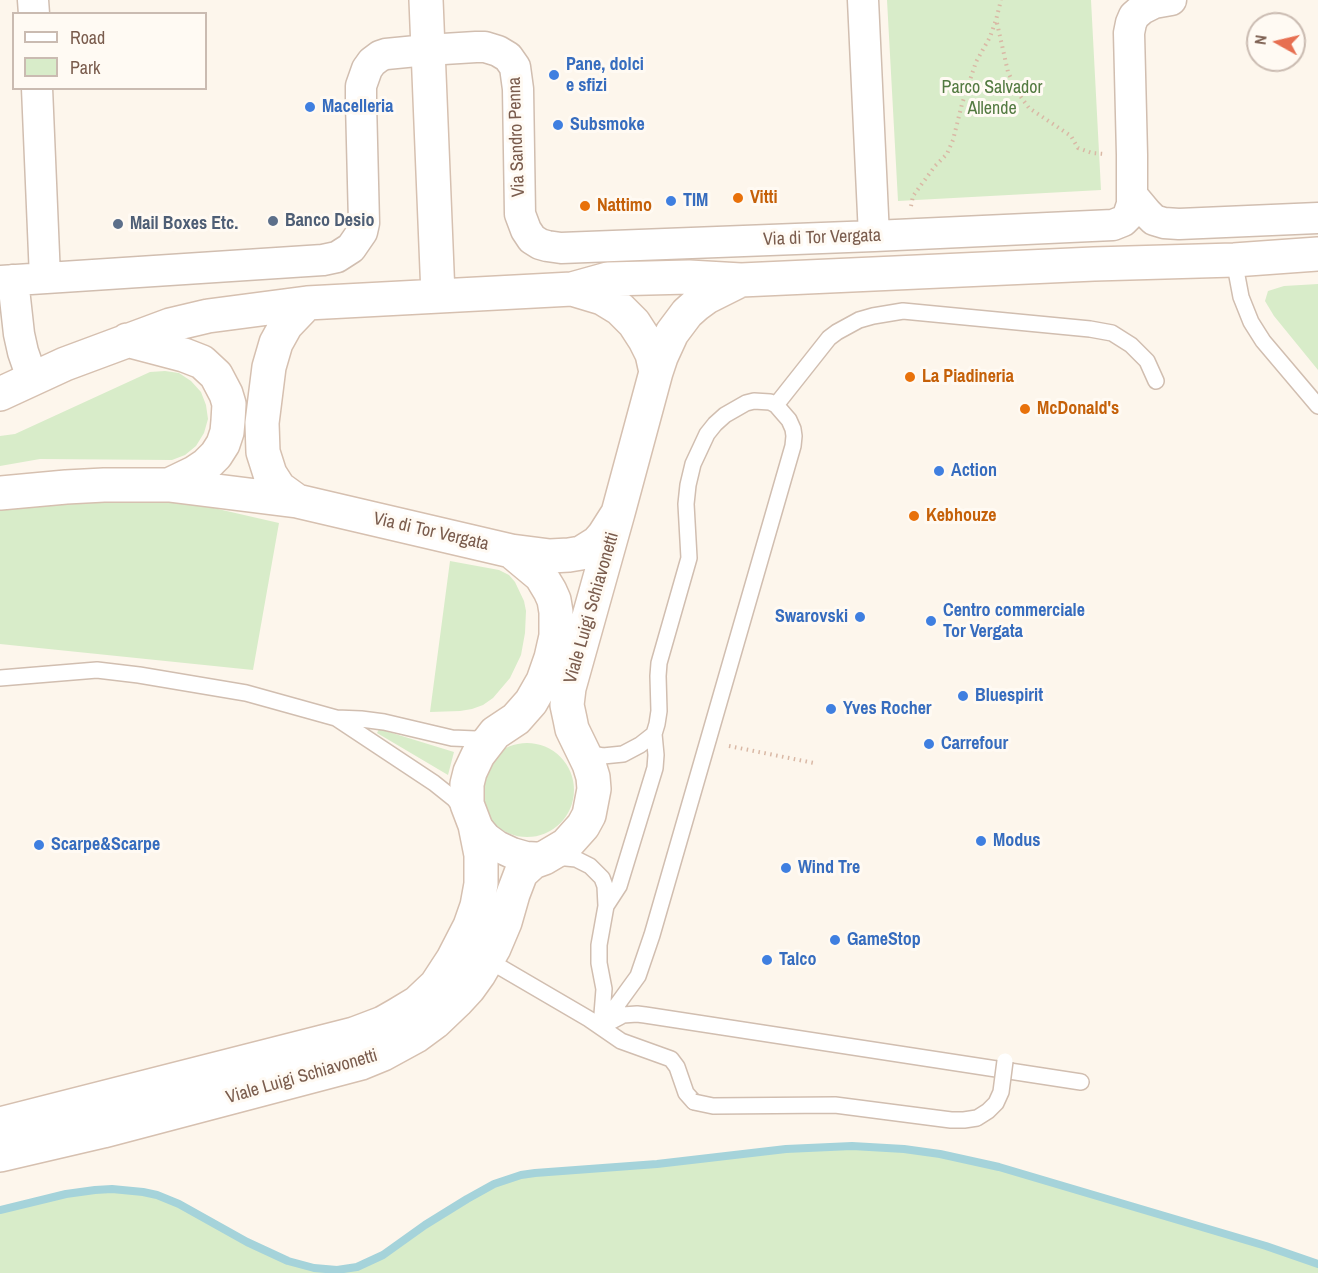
<!DOCTYPE html>
<html>
<head>
<meta charset="utf-8">
<style>
  body { margin:0 }
  #map { position:relative; width:1318px; height:1273px; overflow:hidden; background:#fdf6ec; font-family:"Archivo Narrow",sans-serif }
  canvas { display:block }
  .legend { position:absolute; left:12px; top:12px; width:195px; height:78px; box-sizing:border-box; background:#fffaf3; border:2px solid #cabbb1; margin:0; padding:8px 10px; list-style:none; font-size:18px; color:#7a5c4d }
  .legend li { display:flex; align-items:center; gap:12px; height:30px }
  .legend b { width:30px; border:2px solid #cabbb1 }
  .north { position:absolute; left:1246px; top:12px; width:60px; height:60px; box-sizing:border-box; background:#fffaf3; border:2px solid #cabbb1; border-radius:50%; rotate:278deg; font-size:16px; font-weight:700; line-height:24px; text-align:center; color:#7a5c4d }
  .north::after { content:''; display:block; margin:auto; width:21px; height:27px; background:#e76f51; clip-path:polygon(50% 0,100% 100%,50% 72%,0 100%) }
</style>
</head>
<body>
<div id="map">
<canvas width="1318" height="1273"></canvas>
<ul class="legend">
<li><b style="height:8px;background:#fff"></b>Road</li>
<li><b style="height:16px;background:#d8ecc9"></b>Park</li>
</ul>
<div class="north">N</div>
</div>
<script>
const ctx = document.querySelector('canvas').getContext('2d');
ctx.lineJoin = 'round';
function fill(path, color) { ctx.fillStyle = color; ctx.fill(path, 'evenodd'); }
const toPath = rows => new Path2D(rows.map(r => 'M' + r).join(''));
function trace(path, color, width, dash) { ctx.strokeStyle = color; ctx.lineWidth = width; ctx.lineCap = dash ? 'butt' : 'round'; ctx.setLineDash(dash || []); ctx.stroke(path); }
function write(font, color, halo, rows, align = 'center') {
  ctx.font = font + ' "Archivo Narrow",sans-serif'; ctx.lineWidth = 6; ctx.setLineDash([]); ctx.textBaseline = 'middle'; ctx.strokeStyle = halo; ctx.fillStyle = color; for (const [text, x, y, turn = 0] of rows) {
    ctx.save(); ctx.translate(x, y); ctx.rotate((+turn || 0) * Math.PI / 180); ctx.textAlign = isNaN(turn) ? turn : align; if (halo) ctx.strokeText(text, 0, 0); ctx.fillText(text, 0, 0); ctx.restore();
  }
}
fill(toPath([
  [887,0,1091,0,1101,190,898,201],
  [1318,284,1318,370,1274,316,1265,301,1268,291,1284,286],
  [165,371,179,373,191,381,201,392,206,405,208,419,204,433,196,446,185,455,172,460,40,459,0,466,0,436,15,434,150,372],
  [42,501,183,501,279,523,253,670,0,644,0,507],
  [450,561,499,570,509,575,515,582,524,601,526,611,525,633,521,655,510,678,493,698,483,705,472,709,460,711,430,712],
  [379,729,454,752,448,775,377,733],
  '480 790a47 47 0 1 1 94 0a47 47 0 1 1-94 0Z',
  [829,1146,852,1146,904,1149,940,1154,999,1167,1266,1246,1318,1264,1318,1273,0,1273,0,1210,82,1192,112,1189,143,1192,157,1195,179,1204,247,1242,288,1261,314,1268,337,1270,357,1267,383,1255,425,1225,467,1199,494,1184,521,1175,535,1173,657,1164,786,1149]
]), '#d8ecc9');
trace(toPath([
  [0,1210,66,1194,95,1190,112,1189,143,1192,157,1195,179,1204,247,1242,288,1261,314,1268,337,1270,357,1267,383,1255,425,1225,467,1199,494,1184,521,1175,535,1173,657,1164,786,1149,852,1146,904,1149,940,1154,999,1167,1266,1246,1318,1264]
]), '#a5d3da', 8);
const lane = toPath([
  [1234,260,1241,297,1251,322,1263,341,1318,406],
  [776,405,829,338,837,332,859,320,873,316,903,311,1090,329,1112,333,1131,345,1147,361,1156,381],
  [0,678,97,670,139,675,246,693,336,718,361,719,384,722,452,738,476,739,490,735],
  [336,718,434,783,454,799,464,811],
  [556,857,576,859,590,866,602,878,605,886,606,906,599,945,599,963,604,989,601,1027,638,976,652,935,793,446,794,436,793,429,789,420,776,405,770,402,754,401,746,403,725,415,715,424,707,434,693,464,688,485,686,504,689,558,659,663,658,676,659,711,657,724,654,734,640,745,623,754,603,756,585,753],
  [606,906,619,886,655,768,656,755,654,734],
  [488,960,589,1019,621,1041,671,1059,677,1067,686,1093,694,1102],
  [606,1024,623,1015,637,1014,645,1015,1081,1082]
]);
const street = toPath([
  [33,0,34,14],
  [863,0,874,236],
  [37,88,45,278],
  [1132,195,1147,213,1154,220,1164,223,1179,224,1318,218],
  [13,280,19,334,23,352,32,378],
  [0,281,323,260,337,257,351,248,362,232,364,223,361,102,361,86,367,69,372,62,380,56,386,54,427,50,476,47,485,47,498,51,508,57,515,67,518,89,520,214,526,230,532,239,540,244,547,246,561,248,874,236,1113,225,1123,221,1128,216,1132,204,1132,155,1129,33,1131,23,1134,16,1142,9,1154,3,1171,0],
  [475,825,486,838,497,846,512,853,526,857,544,858]
]);
const secondary = toPath([
  [426,0,438,295],
  [572,289,602,298,620,309,634,323,645,340,652,354,656,372],
  [127,340,184,355,202,362,216,375,226,394,229,404,228,421,227,432,223,444,216,455,206,465,194,473,169,485],
  [0,394,65,364,170,325,208,316,307,303,572,289,608,279,689,277,741,280,1094,264,1234,260,1318,254],
  [0,493,66,487,104,485,169,485,297,501,511,551,550,556,569,555,581,553,597,543,604,535,618,513,656,372,661,357,672,333,687,313,696,305,707,297,741,280],
  [297,501,279,488,270,474,263,452,262,423,269,367,276,343,286,325,307,303],
  [0,1124,354,1034,383,1023,397,1015,417,1003,436,985,453,959,470,926,477,906,481,884,481,855,475,825,467,804,467,784,470,772,478,755,495,733,516,719,531,702,543,681,551,658,556,636,556,612,554,600,550,591,541,576,511,551],
  [0,1155,103,1131,361,1063,383,1054,416,1036,435,1022,457,1001,469,988,479,974,494,948,505,922,513,894,521,873,533,862,544,858,566,845,583,826,589,815,594,789,593,777,589,764,572,729,570,719,567,705,569,688,618,513]
]);
trace(lane, '#d1beb0', 18);
trace(street, '#d1beb0', 33);
trace(secondary, '#d6c0b0', 36);
trace(toPath([
  [997,23,1008,72,1018,93,1029,108,1071,136,1078,148,1092,153,1104,154],
  [911,206,913,196,935,166,947,154,953,140,962,104,976,62,990,37,996,20,1001,0],
  [729,746,814,763]
]), '#d9b8a5', 4, [1.5, 4.5]);
trace(lane, '#fff', 15);
trace(street, '#fff', 30);
trace(secondary, '#fff', 33);
const laneBridge = toPath([
  [694,1102,713,1106,835,1105,951,1120,964,1120,977,1118,988,1111,996,1103,1001,1092,1005,1061]
]);
trace(laneBridge, '#d1beb0', 18, []);
trace(laneBridge, '#fff', 15);
for (const [x, y, r, color] of [
  [554,75,6,"#3f7fe0"],
  [310,107,6,"#3f7fe0"],
  [558,125,6,"#3f7fe0"],
  [738,198,6,"#e8710a"],
  [671,201,6,"#3f7fe0"],
  [585,206,6,"#e8710a"],
  [273,221,6,"#5c6f8a"],
  [118,224,6,"#5c6f8a"],
  [910,377,6,"#e8710a"],
  [1025,409,6,"#e8710a"],
  [939,471,6,"#3f7fe0"],
  [914,516,6,"#e8710a"],
  [860,617,6,"#3f7fe0"],
  [931,621,6,"#3f7fe0"],
  [963,696,6,"#3f7fe0"],
  [831,709,6,"#3f7fe0"],
  [929,744,6,"#3f7fe0"],
  [981,841,6,"#3f7fe0"],
  [39,845,6,"#3f7fe0"],
  [786,868,6,"#3f7fe0"],
  [835,940,6,"#3f7fe0"],
  [767,960,6,"#3f7fe0"]
]) { const dot = new Path2D(); dot.arc(x, y, r, 0, 2 * Math.PI); ctx.fillStyle = color; ctx.fill(dot); trace(dot, '#fffaf3', 2); }
write('bold 18px', '#366cbe', '#fffaf3', [
  ["Pane, dolci",566,65],
  ["e sfizi",566,86],
  ["Macelleria",322,107],
  ["Subsmoke",570,125],
  ["TIM",683,201],
  ["Action",951,471],
  ["Centro commerciale",943,611],
  ["Tor Vergata",943,632],
  ["Swarovski",848,617,"right"],
  ["Bluespirit",975,696],
  ["Yves Rocher",843,709],
  ["Carrefour",941,744],
  ["Modus",993,841],
  ["Scarpe&Scarpe",51,845],
  ["Wind Tre",798,868],
  ["GameStop",847,940],
  ["Talco",779,960]
], 'left');
write('18px', '#537a41', '#fffaf3', [
  ["Parco Salvador",992,88],
  ["Allende",992,109]
]);
write('18px', '#7a5c4d', '#fffaf3', [
  ["Via Sandro Penna",517,137,-92],
  ["Via di Tor Vergata",822,238,-2],
  ["Via di Tor Vergata",431,532,13],
  ["Viale Luigi Schiavonetti",592,608,-74],
  ["Viale Luigi Schiavonetti",302,1077,-16]
]);
write('bold 18px', '#c56008', '#fffaf3', [
  ["Vitti",750,198],
  ["Nattimo",597,206],
  ["La Piadineria",922,377],
  ["McDonald's",1037,409],
  ["Kebhouze",926,516]
], 'left');
write('bold 18px', '#4e5e75', '#fffaf3', [
  ["Banco Desio",285,221],
  ["Mail Boxes Etc.",130,224]
], 'left');
</script>
</body>
</html>
